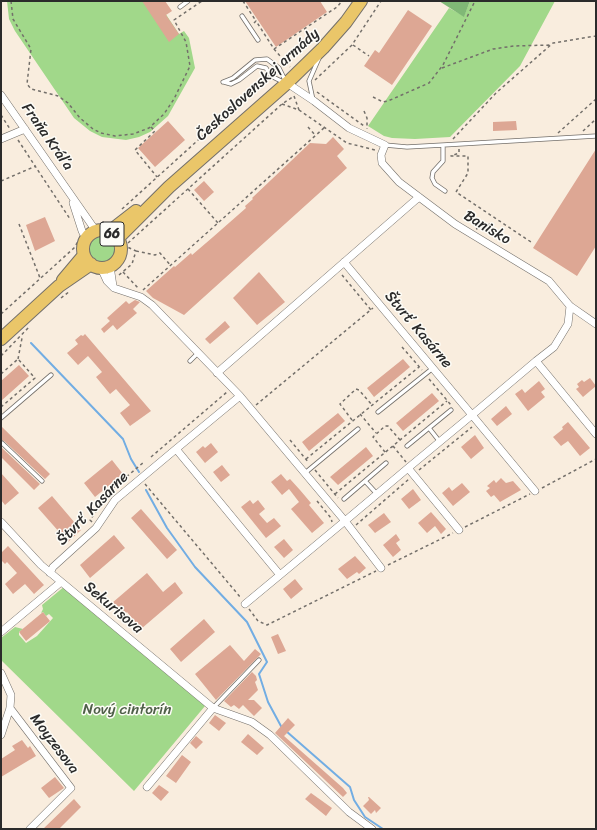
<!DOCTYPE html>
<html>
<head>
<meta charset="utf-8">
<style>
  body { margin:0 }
  #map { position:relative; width:597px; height:830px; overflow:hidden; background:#f9edde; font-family:Sriracha,sans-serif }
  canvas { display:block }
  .frame { position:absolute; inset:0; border:2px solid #2b2b2b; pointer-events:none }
</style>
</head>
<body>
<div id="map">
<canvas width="597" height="830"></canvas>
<div class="frame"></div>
</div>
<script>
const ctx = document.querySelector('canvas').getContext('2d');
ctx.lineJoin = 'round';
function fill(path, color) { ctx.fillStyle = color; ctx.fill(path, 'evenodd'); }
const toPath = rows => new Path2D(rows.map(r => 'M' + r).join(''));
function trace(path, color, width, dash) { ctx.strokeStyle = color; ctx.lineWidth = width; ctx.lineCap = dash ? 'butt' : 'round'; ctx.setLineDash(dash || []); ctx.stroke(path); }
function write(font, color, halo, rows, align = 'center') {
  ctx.font = font + ' Sriracha,sans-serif'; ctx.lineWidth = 3; ctx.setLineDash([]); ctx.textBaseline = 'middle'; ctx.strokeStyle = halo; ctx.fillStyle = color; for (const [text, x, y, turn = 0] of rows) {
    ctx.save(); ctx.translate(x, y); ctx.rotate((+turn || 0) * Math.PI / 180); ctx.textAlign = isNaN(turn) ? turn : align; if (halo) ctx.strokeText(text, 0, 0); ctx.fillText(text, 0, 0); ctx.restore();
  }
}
fill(toPath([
  [7,1,157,1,179,34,184,31,189,38,195,68,168,116,150,132,139,137,126,140,102,137,90,131,74,118,15,31,9,19],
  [470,1,555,1,520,66,450,137,415,139,392,138,384,136,368,126,449,8,464,16],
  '88 250a14 14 0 1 1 28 0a14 14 0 1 1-28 0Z',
  [65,586,205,706,134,791,1,660,1,638,15,627,23,629,19,632,19,635,26,643,37,636,53,618,49,614,46,616,43,612,41,613,43,609,42,605]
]), '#a1d88a');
fill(toPath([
  [439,1,470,1,464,17]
]), '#80b876');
trace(toPath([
  [31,343,123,439,131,459,139,472],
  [146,490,167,528,195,567,247,622,267,662,259,674,268,702,282,728],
  [286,731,350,787,354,800,365,817,383,829]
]), '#72ade3', 2);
fill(toPath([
  [142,1,165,1,172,11,166,15,179,34,169,42],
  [245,1,320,1,327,12,276,47],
  [408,10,432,26,392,85,364,66,375,50,379,53],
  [168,121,185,140,155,167,138,148],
  [516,121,517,130,493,131,493,122],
  [333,137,344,149,337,156,347,168,184,315,153,298,146,291,174,266,175,267,191,253,192,255,213,237,246,208,245,206,253,199,252,198,310,143,326,144],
  [596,149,596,246,577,276,533,248],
  [204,181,214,192,204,201,194,190],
  [45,217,55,241,35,251,26,225],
  [259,272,285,302,257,325,233,298],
  [135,300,140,302,133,309,137,313,117,330,113,325,104,333,101,329,110,321,107,318,126,301,129,304],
  [225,321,230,327,210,344,205,339],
  [85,334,151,411,130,426,120,413,130,405,116,389,110,394,96,377,102,372,88,356,78,365,67,353,78,344,75,340,81,335,83,336],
  [403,359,410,367,374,397,367,388],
  [19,365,29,376,1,401,1,381],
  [590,378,596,386,583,397,576,389,579,387,577,384,582,380,584,382],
  [539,381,545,389,541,392,545,397,528,411,515,394,522,389,525,393],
  [432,393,439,401,403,431,396,423],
  [506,406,512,414,497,426,491,419],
  [338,413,345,421,309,451,302,442],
  [568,422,590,448,580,456,568,441,561,446,553,437,563,429,562,427],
  [1,426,50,474,45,479,4,441,1,440],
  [475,435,484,448,471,459,461,447],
  [211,443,218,452,205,463,196,452,203,446,205,448],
  [1,447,40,484,34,490,1,457],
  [366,447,373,456,338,485,330,477],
  [112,460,123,474,95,497,84,483],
  [222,465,230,475,221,482,213,472],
  [1,473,19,493,5,505,1,500],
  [281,474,287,481,290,479,300,490,311,503,309,505,324,523,312,533,291,509,299,502,289,489,282,495,271,482],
  [501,478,506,483,513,481,521,490,500,502,494,495,491,497,486,491,490,488,487,486,494,480,496,483],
  [462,483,470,492,453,506,442,493,449,487,452,491],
  [413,489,421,500,409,509,401,499],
  [52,496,81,530,68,542,38,508],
  [250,500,253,504,258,500,265,509,259,514,267,523,274,518,281,526,266,538,241,507],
  [141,509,177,550,167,559,131,518],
  [431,512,446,529,441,534,435,526,427,533,418,523],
  [384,513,391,522,375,533,368,525],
  [396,534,400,540,396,543,401,550,393,557,383,545],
  [114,535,125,548,90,578,80,565],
  [284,539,293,550,284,558,274,547],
  [8,546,44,585,34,594,25,584,13,594,5,584,17,573,7,562,5,564,1,560,1,553],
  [355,556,366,568,359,574,357,572,347,579,338,569],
  [147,573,163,592,175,582,183,593,141,629,127,612,123,616,112,603],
  [295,579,303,589,291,599,283,589],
  [43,612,50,621,49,622,26,641,19,632],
  [204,619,215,632,181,662,170,649],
  [278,634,286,651,278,654,271,637],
  [230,645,244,661,255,649,261,654,216,700,195,674],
  [252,672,256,676,257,680,255,682,258,690,248,700,254,700,262,708,254,716,243,705,239,709,234,705,231,707,224,701],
  [215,715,226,723,219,731,209,723],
  [288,718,295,725,284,736,343,788,347,793,343,797,275,733],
  [248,734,264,748,257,755,241,742],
  [196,736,203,742,196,749,190,743],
  [22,740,28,748,30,746,36,756,1,777,1,759,15,750,12,746],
  [182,755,191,762,176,783,166,776],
  [55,777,64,788,49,798,41,788],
  [159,785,169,792,161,801,152,793],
  [311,793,332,808,326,816,305,799],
  [368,797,369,797,381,808,376,813,375,810,371,814,363,806,369,800],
  [74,799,81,807,59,829,43,829]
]), '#dda794');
const service = toPath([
  [180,7,188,1],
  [242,16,258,40],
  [223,82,233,78,255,60,267,59,279,68,286,82],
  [224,82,231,84,239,80,257,66,266,68,271,76,285,83],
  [313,100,309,81,319,58],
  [385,145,407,147,443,145,596,136],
  [443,145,443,161,433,172,432,178,435,184,445,191],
  [190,361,198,353],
  [378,412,433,368],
  [1,418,51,375],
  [429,428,440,442],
  [1,444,2,443,42,481],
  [407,446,451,410],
  [305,473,358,429],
  [365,481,377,494],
  [344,499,386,463],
  [213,708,259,660]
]);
const minor = toPath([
  [287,83,314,101,349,128,385,145,381,155,382,163,399,182,455,224,549,281,570,306,596,324],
  [1,95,96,231],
  [1,139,25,129],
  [73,203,82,231,86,238],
  [344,262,472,415,408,468],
  [110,266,113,286],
  [101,268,107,281,114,288,141,297,152,305,240,396,176,449],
  [570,306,568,324,554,347,536,361,596,434],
  [217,373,419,197],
  [535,491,472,415,536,361],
  [1,522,41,565,213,708,252,722,270,735,349,812,372,829],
  [381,568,345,521,408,468,459,530],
  [50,573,53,567,96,528,115,500,176,449,280,575,345,521,240,396],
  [245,604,280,575],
  [1,632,61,582],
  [1,673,11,695,10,708,1,735],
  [10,708,71,788,30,829],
  [147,787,213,708]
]);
const primary = toPath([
  '83 249a19 19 0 1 1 38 0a19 19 0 1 1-38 0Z',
  [109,232,136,211],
  [117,239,169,187,287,83,323,48,346,22,361,1],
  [63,280,84,255],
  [1,339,59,286,91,264]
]);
trace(service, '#736f6a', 5);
trace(minor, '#736f6a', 8);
trace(primary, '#736f6a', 14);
trace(toPath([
  [11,1,13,19,31,49,27,84,31,89,58,96,68,103,80,118,93,129,101,133,115,136,133,134,149,128,164,114,174,99,190,66,186,42,174,20,202,1],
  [243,1,256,21],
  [254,23,256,21,274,49,290,67],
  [353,45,369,56],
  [274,49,337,7,342,1],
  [442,68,493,49,514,46,551,45],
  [315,80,352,45,381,1],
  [317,92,364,126],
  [294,96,299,110],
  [373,97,383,102,388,101,429,83,443,65,475,1],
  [282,104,299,110,347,143,375,150],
  [364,111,367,118,367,129],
  [1,115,10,129],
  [151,127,155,131,135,150,157,177],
  [308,127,316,136],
  [583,131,596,119],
  [558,133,596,99],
  [453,139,496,93,553,43,596,36],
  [18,140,70,219],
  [459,149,459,153,451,156,468,156,468,173,456,192,531,242],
  [1,181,36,166],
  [188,189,218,223],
  [122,209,249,94,262,87,267,80],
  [19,224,40,278],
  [476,229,493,223],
  [128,243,282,104,294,96],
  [136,251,155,255,160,253,171,266],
  [123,272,138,288],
  [119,275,132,264,136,251,125,246],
  [342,275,371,310],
  [143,290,325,127],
  [61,298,70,291],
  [1,314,74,248,79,240],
  [402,347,422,370],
  [1,356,30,326],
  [18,359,22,338],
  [1,374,18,359,35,378,1,407],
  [429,379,451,405],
  [256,405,373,308],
  [360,414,376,433],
  [352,420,340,404,356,389,359,390,372,405],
  [290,440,309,463],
  [393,446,406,462],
  [385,452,373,437,385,426,388,426,400,440],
  [151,457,227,392],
  [306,459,419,367],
  [315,470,338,498],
  [419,470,472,427],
  [145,484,241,598],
  [542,488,596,459],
  [335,494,447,401],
  [317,501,331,518,332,522],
  [92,522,90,520,112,489,144,462],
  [356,525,409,479],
  [465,527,530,494],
  [388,565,453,533],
  [249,609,258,621,267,625,376,571]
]), '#736f6a', 1.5, [3, 3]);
trace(service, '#fff', 3.5);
trace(minor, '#fff', 7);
trace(primary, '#eac669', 12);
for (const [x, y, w] of [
  [112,234,24]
]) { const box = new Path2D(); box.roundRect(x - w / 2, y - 12, w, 24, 3); ctx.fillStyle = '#fdfcf7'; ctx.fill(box); trace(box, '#2b2b2b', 1); }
write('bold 14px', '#2b2b2b', null, [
  ["66",112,234]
]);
write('15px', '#2b2b2b', '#fdfcf7', [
  ["Československej armády",258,85,-42],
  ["Fraňa Kráľa",47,137,55],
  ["Banisko",487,228,31],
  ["Štvrť Kasárne",418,330,50],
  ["Štvrť Kasárne",93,509,-46],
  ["Sekurisova",113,608,40],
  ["Moyzesova",54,744,53]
]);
write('15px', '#4e5f48', '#fdfcf7', [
  ["Nový cintorín",127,710]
]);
</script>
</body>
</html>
